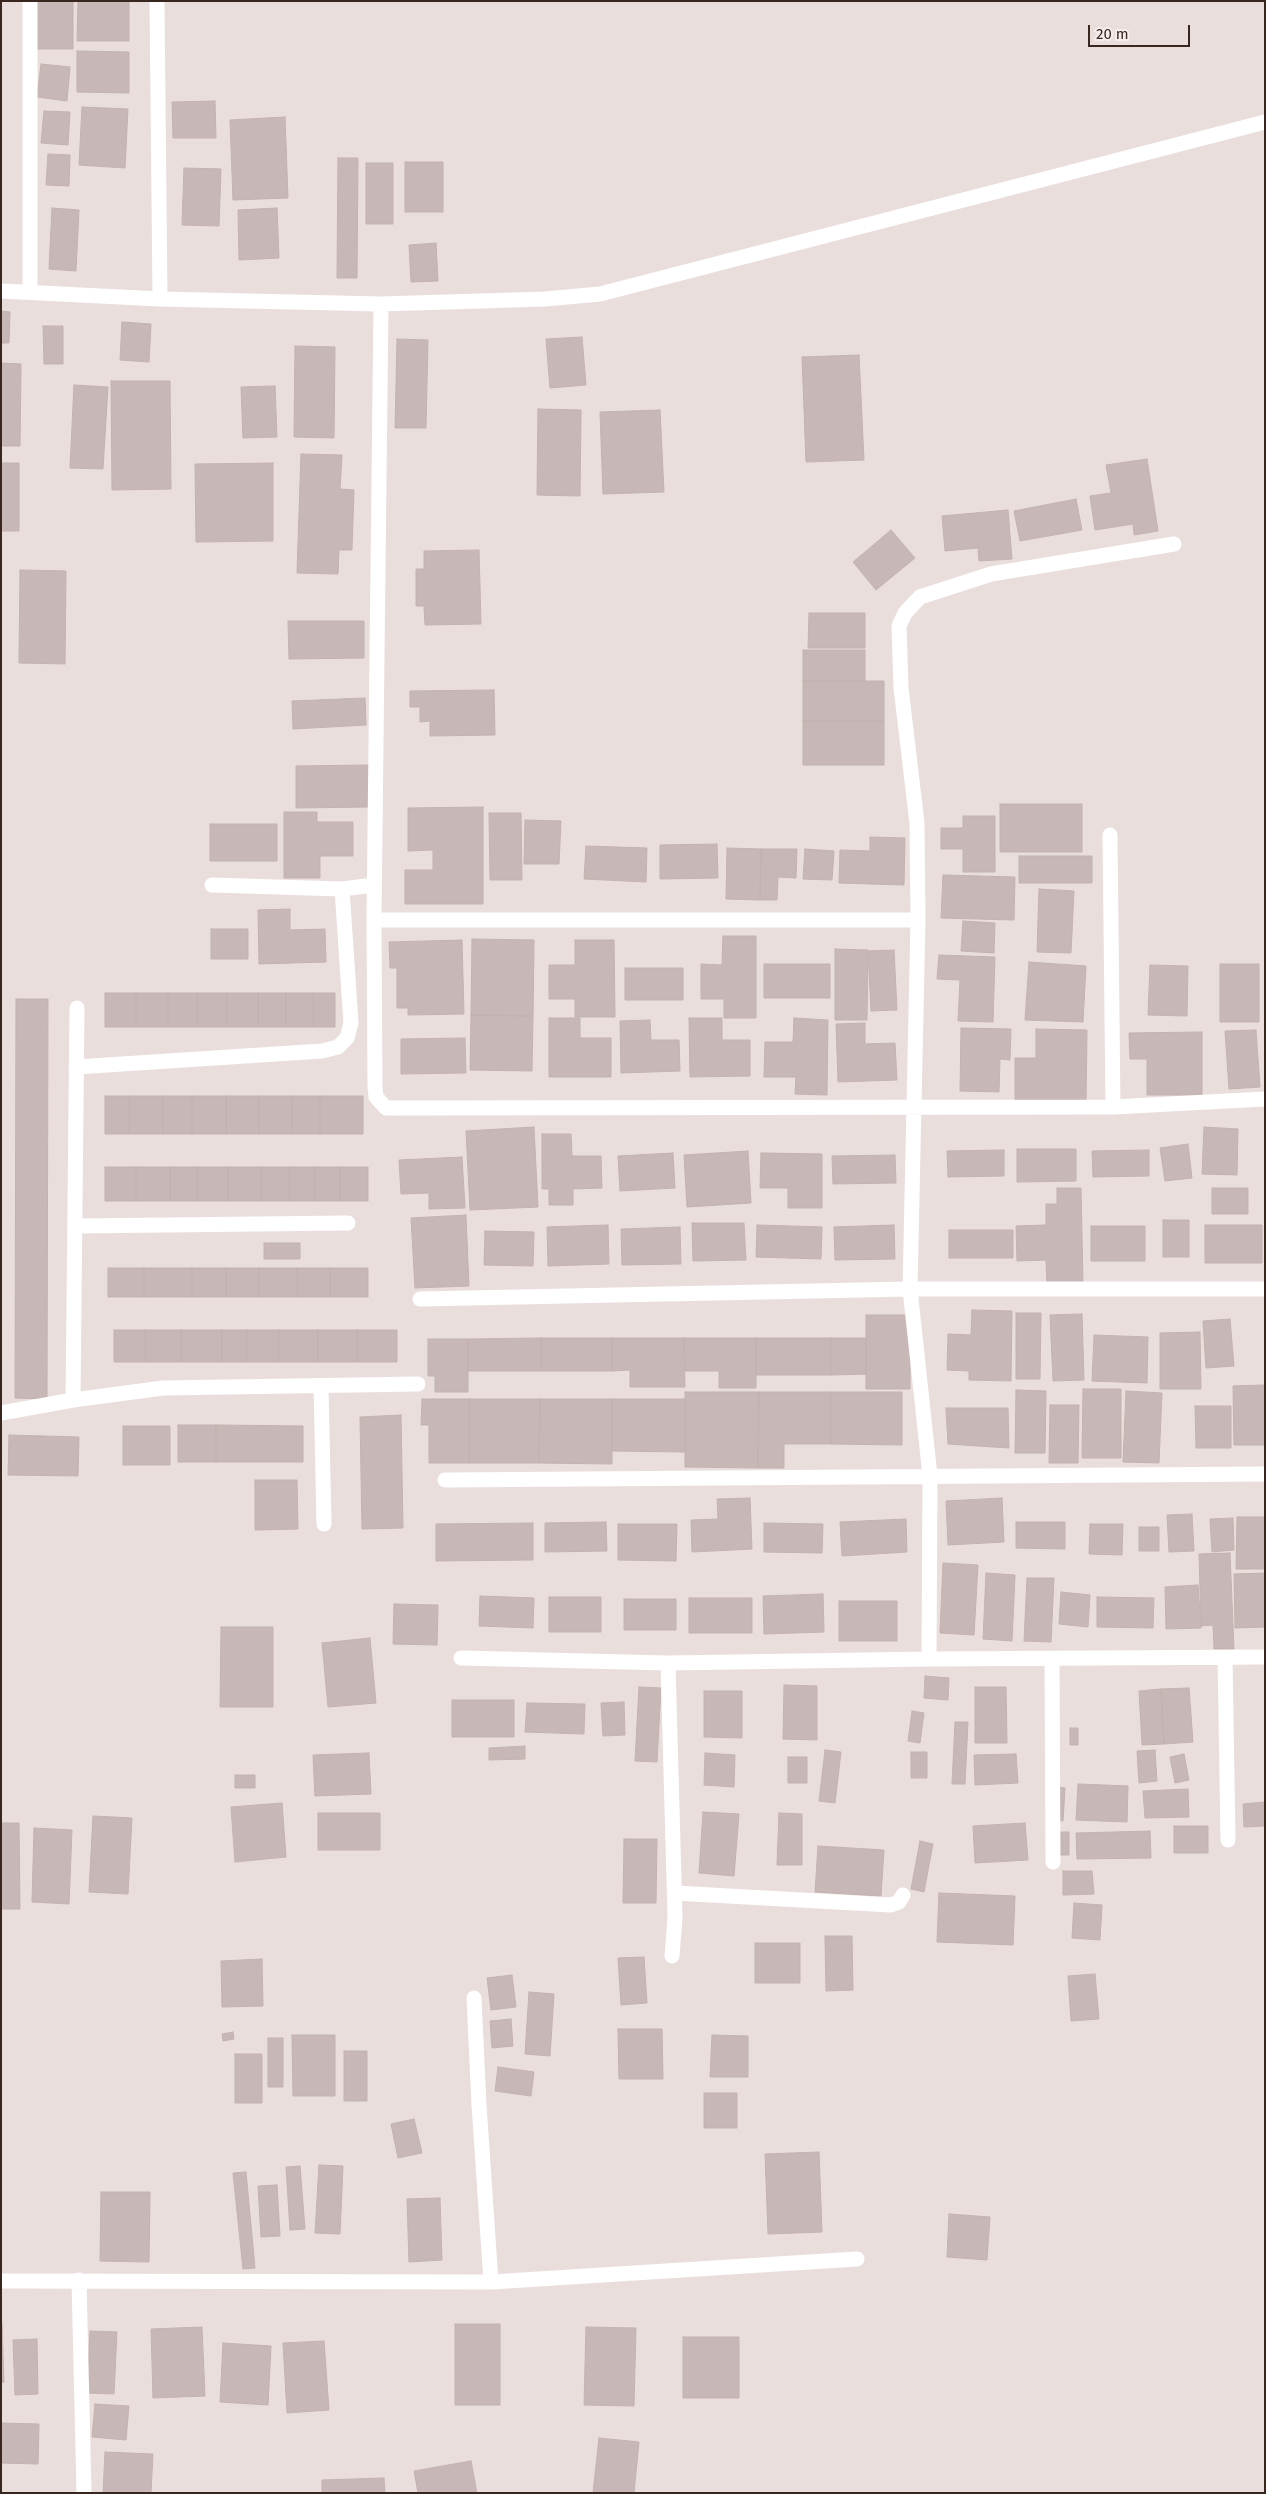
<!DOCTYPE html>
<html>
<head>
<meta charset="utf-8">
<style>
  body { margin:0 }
  #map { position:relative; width:1266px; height:2494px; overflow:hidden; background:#e9dedc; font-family:"Fira Sans",sans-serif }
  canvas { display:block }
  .frame { position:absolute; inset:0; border:2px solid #39261e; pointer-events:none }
  .scale { position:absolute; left:1088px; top:25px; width:102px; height:22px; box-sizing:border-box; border:2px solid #39261e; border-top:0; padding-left:6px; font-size:15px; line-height:18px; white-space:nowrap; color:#39261e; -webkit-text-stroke:4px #f6eded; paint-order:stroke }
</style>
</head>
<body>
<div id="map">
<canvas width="1266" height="2494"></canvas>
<div class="frame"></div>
<div class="scale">20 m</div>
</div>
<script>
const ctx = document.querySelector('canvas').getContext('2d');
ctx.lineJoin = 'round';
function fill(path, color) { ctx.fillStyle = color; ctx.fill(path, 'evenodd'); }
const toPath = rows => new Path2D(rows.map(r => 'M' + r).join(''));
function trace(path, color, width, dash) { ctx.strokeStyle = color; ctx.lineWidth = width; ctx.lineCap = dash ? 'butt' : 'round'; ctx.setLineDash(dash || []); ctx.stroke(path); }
const building = toPath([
  [34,1,73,1,73,49,34,49,34,1],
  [78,1,129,1,129,41,77,41,78,1],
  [77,51,129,52,129,93,77,92,77,51],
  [41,64,70,67,67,101,37,97,41,64],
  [215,101,216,138,173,138,172,102,215,101],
  [82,107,128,109,125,168,79,165,82,107],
  [44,111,70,112,68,145,41,143,44,111],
  [285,117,288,198,233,200,230,120,285,117],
  [48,154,70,155,69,186,46,185,48,154],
  [338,158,358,158,357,278,337,278,338,158],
  [405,162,443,162,443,212,405,212,405,162],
  [366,163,393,163,393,224,366,224,366,163],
  [184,168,221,169,219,226,182,225,184,168],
  [52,208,79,210,76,271,49,269,52,208],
  [277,208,279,258,239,260,238,210,277,208],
  [436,243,438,281,411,282,409,245,436,243],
  [1,311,10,312,9,343,1,343,1,311],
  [122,322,151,324,149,362,120,360,122,322],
  [43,326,63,326,63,364,44,364,43,326],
  [582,337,586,385,550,388,546,339,582,337],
  [397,339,428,340,426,428,395,428,397,339],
  [295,346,335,347,334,438,294,437,295,346],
  [859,355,864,460,806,462,802,357,859,355],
  [1,363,21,364,20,446,1,446,1,363],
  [111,381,170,381,171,489,112,490,111,381],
  [74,385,108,387,103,469,70,468,74,385],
  [275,386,277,437,243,438,241,387,275,386],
  [538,409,581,410,580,496,537,495,538,409],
  [660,410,664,492,603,494,600,412,660,410],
  [301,454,342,455,340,489,354,490,352,550,339,550,338,574,297,573,301,454],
  [1147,459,1158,531,1134,535,1133,524,1095,530,1090,496,1111,493,1106,465,1147,459],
  [1,463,19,463,19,531,1,531,1,463],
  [273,463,273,541,196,542,195,464,273,463],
  [1076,499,1082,530,1020,541,1014,511,1076,499],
  [1008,510,1012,559,979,561,978,548,945,551,942,516,1008,510],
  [891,530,915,558,876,590,853,562,891,530],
  [479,550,481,624,425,625,424,606,416,606,416,569,424,569,424,551,479,550],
  [20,570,66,571,65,664,19,663,20,570],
  [809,613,865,613,865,648,808,648,809,613],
  [288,621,364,621,364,658,289,659,288,621],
  [803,650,865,650,865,681,803,681,803,650],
  [803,681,884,681,884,721,803,721,803,681],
  [494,690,495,735,430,736,430,721,420,722,420,707,410,707,410,691,494,690],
  [365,698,366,725,293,729,292,701,365,698],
  [803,721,884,721,884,765,803,765,803,721],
  [369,765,369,807,296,808,296,766,369,765],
  [1000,804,1082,804,1082,852,1000,852,1000,804],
  [483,807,483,904,405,904,405,870,433,870,433,850,408,851,408,808,483,807],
  [284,812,317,812,317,822,353,822,353,856,320,856,320,878,284,878,284,812],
  [489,813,521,813,522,880,490,880,489,813],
  [963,816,995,816,995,872,963,872,963,849,941,849,941,828,963,828,963,816],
  [525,820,561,821,559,864,524,864,525,820],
  [210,824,277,824,277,861,210,861,210,824],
  [870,837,905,838,904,885,839,883,840,850,870,851,870,837],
  [717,844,718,878,660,879,660,845,717,844],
  [586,846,647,848,646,882,584,879,586,846],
  [727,848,761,849,760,900,726,899,727,848],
  [761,849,797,849,796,878,778,877,777,900,760,900,761,849],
  [805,849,834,851,832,880,803,879,805,849],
  [1019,856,1092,856,1092,883,1019,883,1019,856],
  [943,875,1015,877,1014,920,941,918,943,875],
  [1039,889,1074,891,1071,953,1037,952,1039,889],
  [290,909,290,930,325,929,326,962,259,964,258,910,290,909],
  [963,921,995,923,994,953,961,951,963,921],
  [211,929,248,929,248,959,211,959,211,929],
  [723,936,756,936,756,1018,724,1018,724,999,701,999,701,964,722,965,723,936],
  [472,939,534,940,533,1016,471,1015,472,939],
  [462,940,464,1014,408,1015,408,1008,397,1008,397,968,390,968,389,942,462,940],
  [575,940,614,940,615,1017,575,1017,575,999,549,999,549,965,575,965,575,940],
  [835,949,868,950,867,1020,835,1020,835,949],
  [894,950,897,1010,871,1011,868,951,894,950],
  [939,955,995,957,993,1022,958,1021,960,980,937,979,939,955],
  [1029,962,1086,966,1083,1022,1025,1020,1029,962],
  [764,964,830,964,830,998,764,998,764,964],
  [1220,964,1259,964,1259,1022,1220,1022,1220,964],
  [1150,965,1188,966,1187,1016,1148,1015,1150,965],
  [625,968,683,968,683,1000,625,1000,625,968],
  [105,993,136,993,136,1027,105,1027,105,993],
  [136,993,168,993,168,1027,136,1027,136,993],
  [168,993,197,993,197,1027,168,1027,168,993],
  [197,993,227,993,227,1027,197,1027,197,993],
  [227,993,258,993,258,1027,227,1027,227,993],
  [258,993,286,993,286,1027,258,1027,258,993],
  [286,993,313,993,313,1027,286,1027,286,993],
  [313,993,335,993,335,1027,313,1027,313,993],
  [16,999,48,999,47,1399,15,1398,16,999],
  [471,1015,533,1016,532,1071,470,1070,471,1015],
  [549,1018,580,1018,580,1038,611,1038,611,1077,549,1077,549,1018],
  [689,1018,722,1018,722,1040,750,1040,750,1076,690,1077,689,1018],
  [794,1018,828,1020,827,1095,795,1094,796,1077,764,1077,765,1042,793,1042,794,1018],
  [650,1020,651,1040,679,1040,680,1071,621,1073,620,1021,650,1020],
  [865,1023,865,1044,895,1043,897,1080,838,1082,836,1024,865,1023],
  [961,1028,1011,1029,1010,1060,1000,1059,999,1092,960,1091,961,1028],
  [1036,1029,1087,1030,1086,1101,1015,1100,1015,1058,1036,1058,1036,1029],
  [1256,1030,1260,1087,1229,1089,1225,1031,1256,1030],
  [1202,1032,1202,1095,1147,1095,1147,1059,1130,1059,1129,1033,1202,1032],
  [465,1038,466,1073,401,1074,401,1039,465,1038],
  [105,1096,129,1096,129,1134,105,1134,105,1096],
  [129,1096,163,1096,163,1134,129,1134,129,1096],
  [163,1096,192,1096,192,1134,163,1134,163,1096],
  [192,1096,226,1096,226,1134,192,1134,192,1096],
  [226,1096,259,1096,259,1134,226,1134,226,1096],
  [259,1096,292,1096,292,1134,259,1134,259,1096],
  [292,1096,320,1096,320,1134,292,1134,292,1096],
  [320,1096,363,1096,363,1134,320,1134,320,1096],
  [534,1127,538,1207,470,1210,466,1131,534,1127],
  [1204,1127,1238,1129,1237,1175,1202,1174,1204,1127],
  [542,1134,571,1134,572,1156,601,1156,602,1188,573,1189,573,1205,549,1205,549,1189,542,1189,542,1134],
  [1188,1144,1192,1178,1165,1181,1160,1148,1188,1144],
  [1017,1149,1076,1149,1076,1181,1017,1182,1017,1149],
  [1004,1150,1004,1176,948,1177,947,1151,1004,1150],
  [1149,1150,1149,1176,1093,1177,1092,1151,1149,1150],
  [748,1151,751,1203,687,1207,684,1155,748,1151],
  [673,1153,675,1188,620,1191,618,1156,673,1153],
  [761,1153,822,1154,822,1208,788,1208,788,1188,760,1188,761,1153],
  [895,1155,896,1183,833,1184,832,1156,895,1155],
  [462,1157,465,1208,429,1209,429,1193,401,1194,399,1160,462,1157],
  [105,1167,136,1167,136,1201,105,1201,105,1167],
  [136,1167,170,1167,170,1201,136,1201,136,1167],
  [170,1167,197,1167,197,1201,170,1201,170,1167],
  [197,1167,228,1167,228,1201,197,1201,197,1167],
  [228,1167,261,1167,261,1201,228,1201,228,1167],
  [261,1167,289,1167,289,1201,261,1201,261,1167],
  [289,1167,315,1167,315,1201,289,1201,289,1167],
  [315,1167,340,1167,340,1201,315,1201,315,1167],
  [340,1167,368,1167,368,1201,340,1201,340,1167],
  [1057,1188,1081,1188,1083,1284,1047,1284,1046,1260,1017,1261,1016,1226,1046,1225,1046,1204,1057,1204,1057,1188],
  [1212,1188,1248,1188,1248,1214,1212,1214,1212,1188],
  [466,1215,469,1286,415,1288,411,1218,466,1215],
  [1163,1220,1189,1220,1189,1257,1163,1257,1163,1220],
  [692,1223,744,1223,746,1260,693,1261,692,1223],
  [608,1225,609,1264,548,1266,547,1227,608,1225],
  [757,1225,822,1227,821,1259,756,1257,757,1225],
  [894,1225,895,1259,835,1260,834,1227,894,1225],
  [1205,1225,1262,1225,1262,1263,1205,1263,1205,1225],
  [1091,1226,1145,1226,1145,1261,1091,1261,1091,1226],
  [680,1227,681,1264,622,1265,621,1229,680,1227],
  [949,1230,1013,1230,1013,1258,949,1258,949,1230],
  [485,1231,534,1232,533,1266,484,1265,485,1231],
  [264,1243,300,1243,300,1259,264,1259,264,1243],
  [108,1268,144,1268,144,1297,108,1297,108,1268],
  [144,1268,192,1268,192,1297,144,1297,144,1268],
  [192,1268,226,1268,226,1297,192,1297,192,1268],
  [226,1268,259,1268,259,1297,226,1297,226,1268],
  [259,1268,297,1268,297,1297,259,1297,259,1268],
  [297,1268,330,1268,330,1297,297,1297,297,1268],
  [330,1268,368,1268,368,1297,330,1297,330,1268],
  [972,1310,1012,1311,1011,1381,969,1380,969,1371,947,1370,948,1334,971,1335,972,1310],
  [1016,1313,1041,1313,1040,1379,1016,1379,1016,1313],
  [1082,1314,1084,1380,1053,1381,1050,1315,1082,1314],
  [866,1315,910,1315,910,1389,866,1389,866,1315],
  [1230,1319,1234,1366,1206,1368,1203,1321,1230,1319],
  [114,1330,145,1330,145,1362,114,1362,114,1330],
  [145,1330,181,1330,181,1362,145,1362,145,1330],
  [181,1330,222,1330,222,1362,181,1362,181,1330],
  [222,1330,247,1330,247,1362,222,1362,222,1330],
  [247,1330,279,1330,279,1362,247,1362,247,1330],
  [279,1330,318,1330,318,1362,279,1362,279,1330],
  [318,1330,357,1330,357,1362,318,1362,318,1330],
  [357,1330,397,1330,397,1362,357,1362,357,1330],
  [1200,1332,1201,1389,1160,1389,1160,1333,1200,1332],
  [1094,1335,1148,1337,1147,1383,1092,1381,1094,1335],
  [541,1338,612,1338,612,1371,541,1371,541,1338],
  [541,1338,541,1371,468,1371,468,1339,541,1338],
  [612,1338,684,1338,685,1387,630,1387,630,1370,612,1371,612,1338],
  [684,1338,756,1338,756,1388,719,1388,719,1371,685,1371,684,1338],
  [756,1338,831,1338,831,1375,756,1375,756,1338],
  [831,1338,866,1338,866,1374,831,1375,831,1338],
  [428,1339,468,1339,468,1392,435,1392,435,1376,428,1376,428,1339],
  [1265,1385,1265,1445,1234,1445,1233,1386,1265,1385],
  [1083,1389,1121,1389,1121,1458,1082,1458,1083,1389],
  [1016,1390,1046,1391,1045,1453,1015,1453,1016,1390],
  [1126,1391,1162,1393,1159,1463,1123,1462,1126,1391],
  [685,1392,759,1392,758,1468,685,1467,685,1392],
  [759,1392,831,1392,831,1444,784,1444,784,1468,758,1468,759,1392],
  [831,1392,902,1392,902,1445,831,1444,831,1392],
  [422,1399,469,1399,469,1463,429,1463,429,1425,421,1425,422,1399],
  [469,1399,540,1399,539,1463,469,1463,469,1399],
  [540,1399,612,1399,612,1464,539,1463,540,1399],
  [612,1399,685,1399,685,1452,612,1451,612,1399],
  [1050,1405,1079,1405,1078,1463,1049,1463,1050,1405],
  [1195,1406,1231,1406,1231,1448,1196,1448,1195,1406],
  [946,1408,1008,1408,1009,1448,948,1444,946,1408],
  [401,1415,403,1528,362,1529,360,1417,401,1415],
  [178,1425,216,1425,216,1462,178,1462,178,1425],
  [216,1425,303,1426,303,1462,216,1462,216,1425],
  [123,1426,170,1426,170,1465,123,1465,123,1426],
  [9,1435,79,1437,78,1476,8,1475,9,1435],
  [255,1480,297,1480,298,1529,255,1530,255,1480],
  [750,1498,752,1549,692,1552,691,1520,718,1519,717,1499,750,1498],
  [1002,1498,1004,1542,948,1545,946,1501,1002,1498],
  [1192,1514,1194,1551,1169,1552,1167,1515,1192,1514],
  [1237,1517,1265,1517,1265,1569,1236,1569,1237,1517],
  [1233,1518,1234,1550,1212,1552,1210,1519,1233,1518],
  [906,1519,907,1552,842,1556,840,1522,906,1519],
  [606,1522,607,1551,545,1552,545,1523,606,1522],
  [1016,1522,1065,1522,1065,1549,1016,1548,1016,1522],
  [533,1523,533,1560,436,1561,436,1524,533,1523],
  [764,1523,823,1524,822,1553,764,1552,764,1523],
  [618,1524,677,1524,676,1561,618,1560,618,1524],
  [1090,1524,1123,1524,1122,1555,1089,1554,1090,1524],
  [1139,1527,1159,1527,1159,1551,1139,1551,1139,1527],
  [1230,1553,1234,1649,1214,1649,1213,1625,1201,1626,1199,1554,1230,1553],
  [943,1563,978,1565,974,1635,940,1633,943,1563],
  [986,1573,1015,1575,1012,1641,983,1639,986,1573],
  [1265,1573,1265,1627,1235,1628,1234,1574,1265,1573],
  [1027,1578,1054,1578,1051,1642,1024,1641,1027,1578],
  [1198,1585,1201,1628,1166,1629,1165,1587,1198,1585],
  [1061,1592,1090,1595,1088,1627,1059,1624,1061,1592],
  [823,1594,824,1632,764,1634,763,1596,823,1594],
  [480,1596,534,1598,533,1628,479,1626,480,1596],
  [549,1597,601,1597,601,1632,549,1632,549,1597],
  [1097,1597,1154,1598,1153,1628,1097,1627,1097,1597],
  [689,1598,752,1598,752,1633,689,1633,689,1598],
  [624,1599,676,1599,676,1630,624,1630,624,1599],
  [839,1601,897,1601,897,1641,839,1641,839,1601],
  [394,1604,438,1605,437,1645,393,1644,394,1604],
  [221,1627,273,1627,273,1707,220,1707,221,1627],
  [370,1638,376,1703,328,1707,322,1643,370,1638],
  [925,1676,949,1678,948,1700,924,1698,925,1676],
  [784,1685,817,1686,817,1740,783,1739,784,1685],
  [639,1687,661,1688,657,1762,635,1761,639,1687],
  [975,1687,1006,1687,1007,1743,975,1743,975,1687],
  [1189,1688,1193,1742,1164,1744,1161,1689,1189,1688],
  [1161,1689,1164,1744,1142,1745,1139,1691,1161,1689],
  [704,1691,742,1691,742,1738,704,1737,704,1691],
  [452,1700,514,1700,514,1737,452,1737,452,1700],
  [624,1702,625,1735,603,1736,601,1703,624,1702],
  [527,1703,585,1704,584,1734,525,1732,527,1703],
  [912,1711,924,1713,920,1743,908,1741,912,1711],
  [955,1722,968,1722,965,1784,952,1784,955,1722],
  [1070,1728,1078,1728,1078,1745,1070,1745,1070,1728],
  [525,1746,525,1759,489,1760,489,1748,525,1746],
  [825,1750,841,1752,835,1803,819,1801,825,1750],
  [1155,1750,1157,1781,1139,1783,1137,1751,1155,1750],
  [911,1752,927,1752,927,1778,911,1778,911,1752],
  [369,1753,371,1794,315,1796,313,1755,369,1753],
  [705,1753,735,1755,734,1787,704,1785,705,1753],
  [1016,1754,1018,1783,975,1785,974,1755,1016,1754],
  [1184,1754,1189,1780,1175,1783,1170,1757,1184,1754],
  [788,1757,807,1757,807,1783,788,1783,788,1757],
  [235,1775,255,1775,255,1788,235,1788,235,1775],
  [1078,1784,1128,1786,1127,1822,1076,1820,1078,1784],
  [1059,1787,1065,1788,1063,1821,1058,1820,1059,1787],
  [1188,1789,1189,1817,1145,1818,1143,1791,1188,1789],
  [1265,1802,1265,1826,1244,1827,1243,1804,1265,1802],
  [282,1803,286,1857,235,1862,231,1807,282,1803],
  [703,1812,739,1814,734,1876,699,1873,703,1812],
  [318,1813,380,1813,380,1850,318,1850,318,1813],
  [779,1813,802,1814,802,1865,777,1865,779,1813],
  [93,1816,132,1818,128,1894,89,1892,93,1816],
  [1,1823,19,1823,20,1909,1,1909,1,1823],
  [1025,1823,1028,1860,975,1863,973,1826,1025,1823],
  [1174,1826,1208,1826,1208,1853,1174,1853,1174,1826],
  [34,1828,72,1830,69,1904,32,1902,34,1828],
  [1150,1831,1151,1858,1077,1859,1076,1833,1150,1831],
  [1058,1832,1069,1832,1069,1855,1058,1855,1058,1832],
  [624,1839,657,1839,656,1903,623,1903,624,1839],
  [920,1841,933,1844,924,1892,911,1889,920,1841],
  [818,1846,884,1850,881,1896,815,1892,818,1846],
  [1063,1871,1092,1871,1094,1894,1063,1895,1063,1871],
  [939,1893,1015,1896,1013,1945,937,1942,939,1893],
  [1074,1903,1102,1905,1100,1940,1072,1938,1074,1903],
  [825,1936,852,1936,853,1990,826,1991,825,1936],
  [755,1943,800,1943,800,1983,755,1983,755,1943],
  [644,1957,647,2003,621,2005,618,1958,644,1957],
  [262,1959,263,2006,222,2007,221,1961,262,1959],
  [1095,1974,1099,2019,1071,2021,1068,1976,1095,1974],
  [512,1975,516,2007,491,2010,487,1978,512,1975],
  [529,1992,554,1994,550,2056,525,2054,529,1992],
  [511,2019,513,2046,492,2048,490,2021,511,2019],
  [618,2029,662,2029,663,2079,619,2079,618,2029],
  [233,2032,234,2039,223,2041,222,2034,233,2032],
  [292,2035,335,2035,335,2096,293,2096,292,2035],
  [712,2035,748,2036,748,2077,710,2077,712,2035],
  [268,2038,283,2038,283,2087,268,2087,268,2038],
  [344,2051,367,2051,367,2101,344,2101,344,2051],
  [235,2054,262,2054,262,2103,235,2103,235,2054],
  [498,2067,534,2072,531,2096,495,2091,498,2067],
  [704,2093,737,2093,737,2128,704,2128,704,2093],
  [414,2119,422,2153,398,2158,391,2124,414,2119],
  [819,2152,822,2232,768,2234,765,2154,819,2152],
  [319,2165,343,2166,340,2234,315,2233,319,2165],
  [300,2166,305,2229,290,2230,286,2167,300,2166],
  [246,2172,255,2268,243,2269,233,2173,246,2172],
  [277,2185,280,2236,261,2237,258,2186,277,2185],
  [101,2192,150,2192,149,2262,100,2261,101,2192],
  [440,2198,442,2260,409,2262,407,2199,440,2198],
  [949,2214,990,2217,987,2260,947,2257,949,2214],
  [2,2323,4,2382,1,2383,1,2323,2,2323],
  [455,2324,500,2324,500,2405,455,2405,455,2324],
  [202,2327,205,2396,153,2398,151,2329,202,2327],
  [586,2327,636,2328,634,2406,584,2405,586,2327],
  [90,2331,117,2332,114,2394,87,2393,90,2331],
  [683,2337,739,2337,739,2398,683,2398,683,2337],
  [37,2339,38,2394,15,2395,13,2340,37,2339],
  [324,2341,329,2410,287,2413,283,2343,324,2341],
  [223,2343,271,2346,268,2405,220,2402,223,2343],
  [95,2404,129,2406,126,2440,92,2437,95,2404],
  [1,2423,39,2424,38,2464,1,2463,1,2423],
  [599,2438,639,2442,634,2493,593,2493,599,2438],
  [105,2452,153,2454,151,2493,103,2493,105,2452],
  [471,2461,477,2493,418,2493,414,2471,471,2461],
  [384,2478,385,2493,322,2493,322,2480,384,2478]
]);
fill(building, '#c7b7b6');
trace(building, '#c3b2af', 1);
trace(toPath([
  [30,1,30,291],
  [157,1,160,299],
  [1,291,160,299,381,304,545,299,600,294,1265,122],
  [381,304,374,920,918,920,910,1289,930,1476,929,1659,668,1663,461,1658],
  [1110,835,1113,1107],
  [342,889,374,885],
  [374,920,375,1087,376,1097,386,1108,1113,1107,1265,1099],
  [918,920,917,823,901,688,899,626,905,613,920,597,991,574,1174,544],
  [76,1067,322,1051,338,1047,347,1038,351,1023,342,889,212,885],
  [75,1226,348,1223],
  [420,1299,910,1289,1265,1289],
  [321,1386,324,1524],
  [73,1400,77,1008],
  [1,1413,73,1400,163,1388,418,1384],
  [445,1480,1265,1474],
  [1225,1657,1228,1840],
  [929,1659,1265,1657],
  [1052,1659,1053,1862],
  [668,1663,675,1917,672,1956],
  [675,1893,891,1905,899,1902,903,1895],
  [79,2280,84,2493],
  [1,2281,491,2282,479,2105,474,1998],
  [491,2282,857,2259]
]), '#fff', 15);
</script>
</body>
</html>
